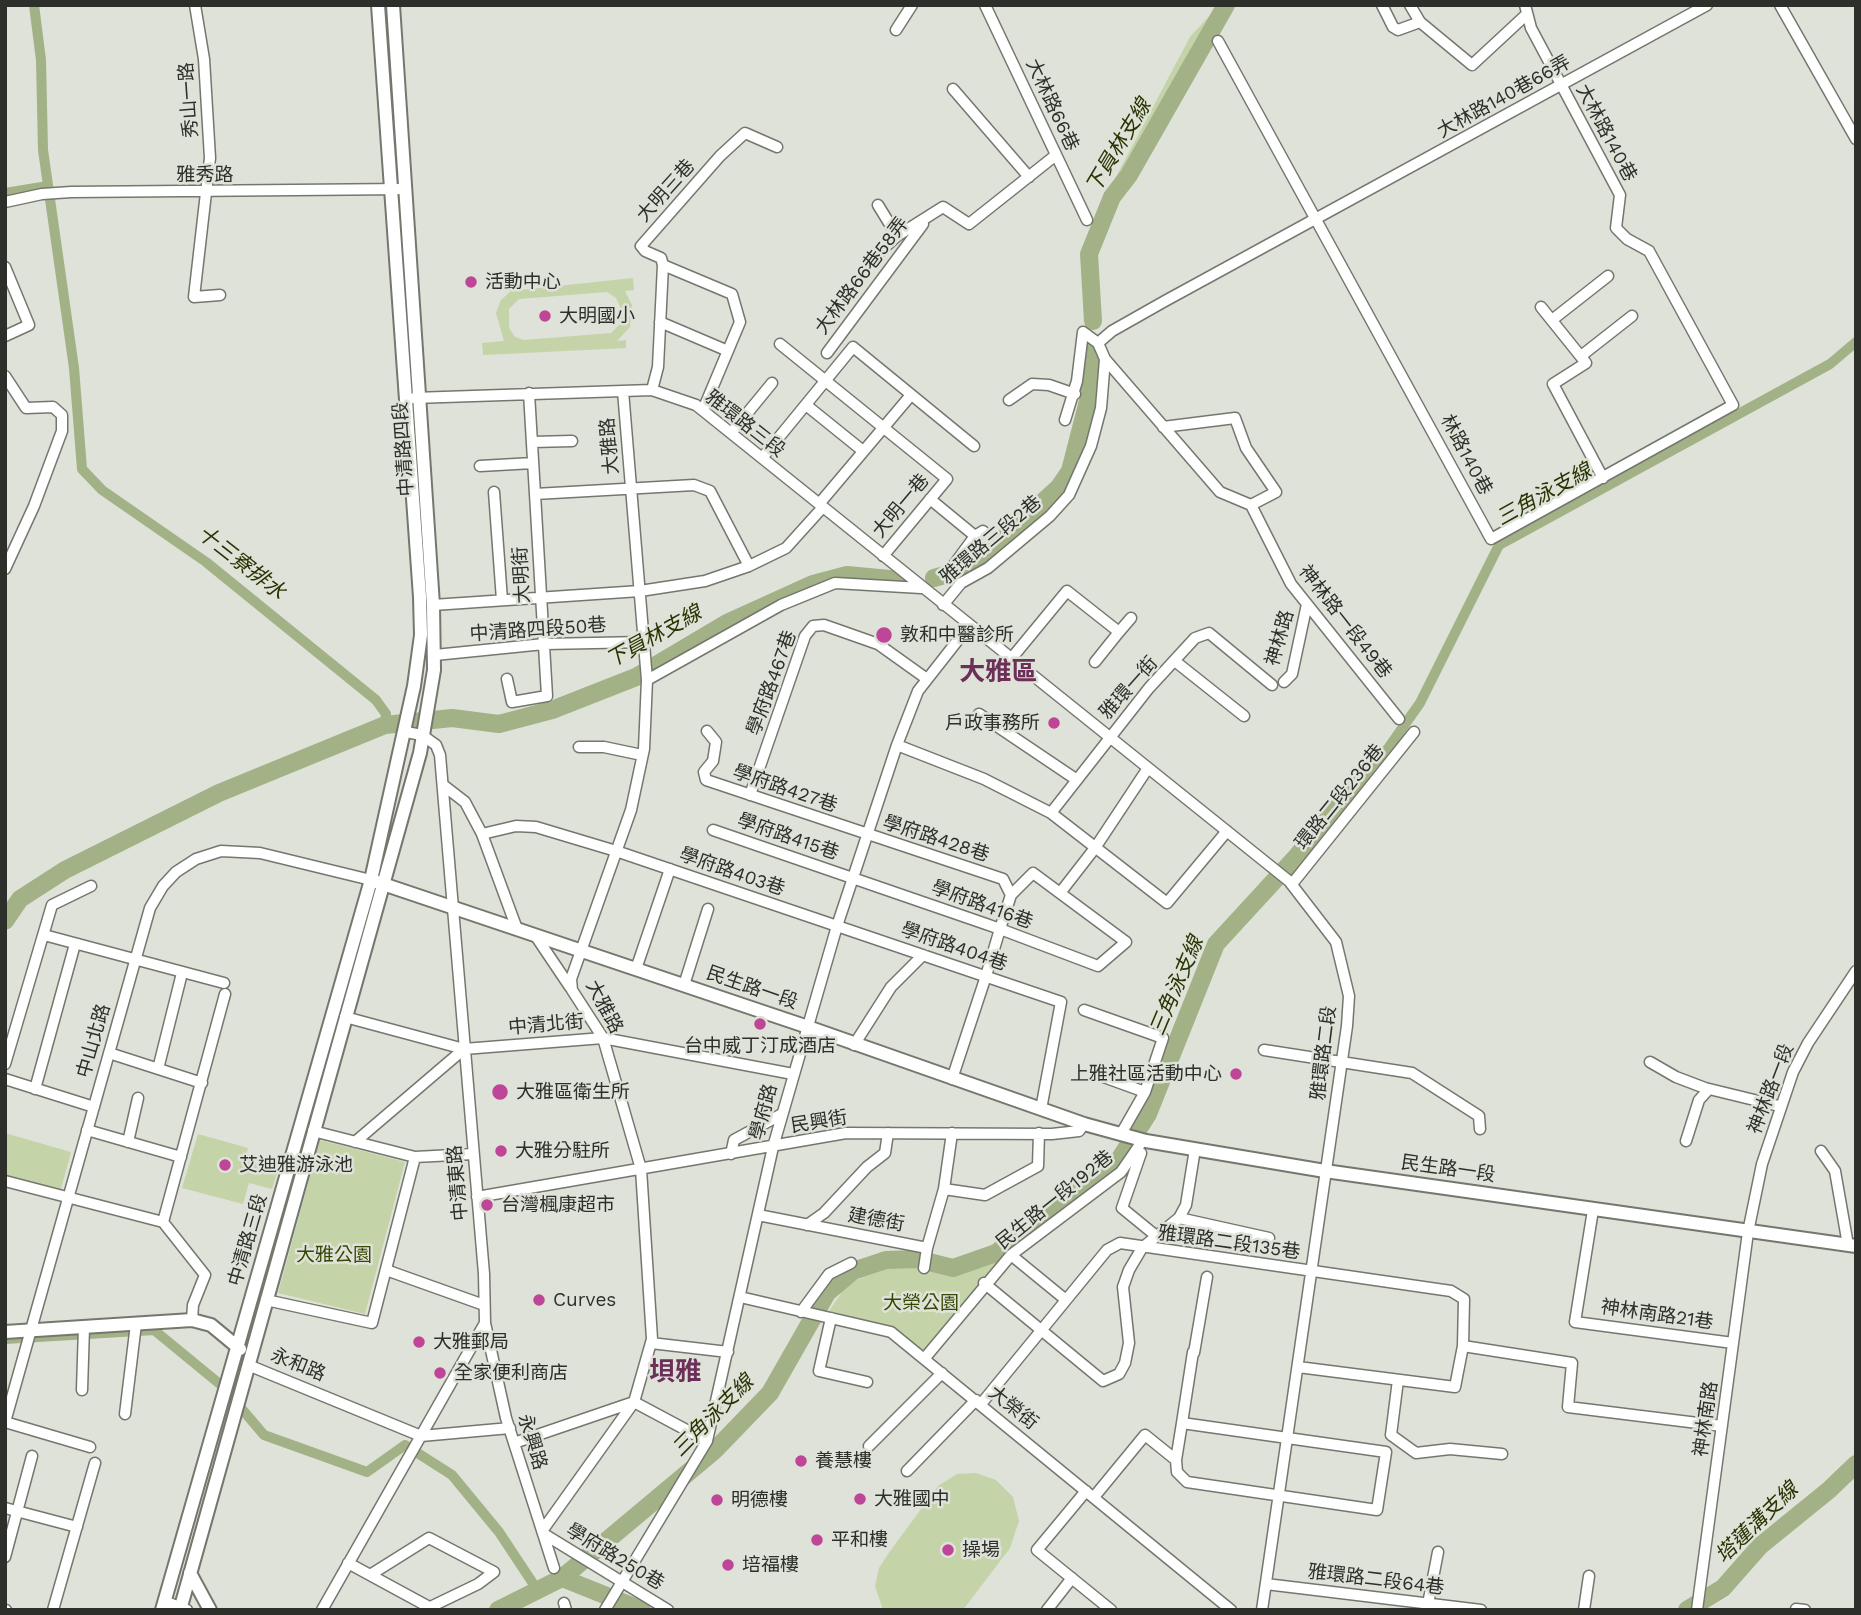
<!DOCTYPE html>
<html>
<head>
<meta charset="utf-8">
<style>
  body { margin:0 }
  #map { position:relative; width:1861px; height:1615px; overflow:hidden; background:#dee2d8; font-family:"Work Sans",sans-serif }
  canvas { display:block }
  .frame { position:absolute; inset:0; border:7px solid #2d2f2b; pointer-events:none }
</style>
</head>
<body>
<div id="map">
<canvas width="1861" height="1615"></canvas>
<div class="frame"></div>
</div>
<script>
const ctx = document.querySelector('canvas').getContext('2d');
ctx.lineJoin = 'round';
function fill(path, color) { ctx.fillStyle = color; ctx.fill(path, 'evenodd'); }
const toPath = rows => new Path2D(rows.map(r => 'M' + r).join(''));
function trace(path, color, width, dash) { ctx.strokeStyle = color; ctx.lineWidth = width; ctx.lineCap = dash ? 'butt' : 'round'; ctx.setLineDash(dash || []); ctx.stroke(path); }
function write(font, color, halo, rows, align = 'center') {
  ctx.font = font + ' "Work Sans","Noto Sans TC",sans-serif'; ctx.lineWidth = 5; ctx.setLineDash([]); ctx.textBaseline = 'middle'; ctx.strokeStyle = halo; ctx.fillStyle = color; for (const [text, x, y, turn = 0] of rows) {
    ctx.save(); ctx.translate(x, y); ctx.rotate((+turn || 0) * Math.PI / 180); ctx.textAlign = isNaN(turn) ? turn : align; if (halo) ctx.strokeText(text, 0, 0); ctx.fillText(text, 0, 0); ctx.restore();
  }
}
fill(toPath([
  [1212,13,1216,14,1141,148,1100,207,1190,37],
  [633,278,634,290,625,291,632,305,630,327,617,341,626,340,626,348,483,355,482,343,504,341,496,313,501,300,511,291],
  [607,292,616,298,621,309,620,324,611,333,524,340,515,337,509,328,509,309,519,299],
  [5,1133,71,1152,60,1193,5,1178],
  [198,1134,248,1148,245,1160,278,1170,272,1189,249,1183,243,1204,182,1188],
  [320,1140,405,1162,365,1314,278,1293],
  [1009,1255,930,1349,922,1350,894,1327,829,1311,848,1283,892,1267,919,1266,950,1274,963,1274],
  [976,1473,996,1480,1013,1497,1019,1521,1010,1548,963,1610,883,1610,875,1586,879,1568,888,1554,938,1486,957,1474]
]), '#c4d3a8');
trace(toPath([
  [34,5,41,60,43,150,74,368,82,469,102,490,206,562,376,700,386,714,385,725],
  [5,193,48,186],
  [1366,773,1389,747,1420,703,1499,545,1830,364,1856,342],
  [5,1339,154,1330,221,1385],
  [229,1394,264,1435,367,1472,405,1445,452,1475,499,1532,538,1591]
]), '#a2b186', 10);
trace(toPath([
  [1093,321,1089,254,1112,197,1129,175,1226,5],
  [934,578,966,569,983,557,1059,487,1070,471,1088,401,1092,347],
  [5,921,20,899,65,870,219,793,385,725,452,718,499,724,552,710,636,677,727,623,813,584,847,575,900,580],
  [562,1578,642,1610],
  [498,1610,562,1578,715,1450,770,1393,827,1293,853,1271,886,1260,917,1259,953,1268,996,1253,1117,1163,1148,1114,1216,944,1296,857,1366,773],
  [1687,1610,1723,1588,1760,1546,1829,1490,1856,1464]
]), '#a2b186', 18);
const minor = toPath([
  [195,5,204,59,210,158,194,297,220,295],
  [985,5,1087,220],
  [1382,5,1393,27,1398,30,1420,22,1472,65,1527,14],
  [1410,5,1420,22],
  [1780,5,1856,139],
  [896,30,912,5],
  [1218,41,1491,539,1733,405,1649,251,1627,239,1616,228,1620,195,1531,28,1525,5],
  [953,89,1029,177],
  [5,202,42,194,71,192,405,189],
  [878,205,897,236],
  [873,258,897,236,943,207,969,224,1056,155],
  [663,265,732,294,740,322,703,410],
  [5,267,29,325,5,336],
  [1541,307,1586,363,1553,384,1603,478],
  [1552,320,1608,276],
  [660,322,728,351],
  [1098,343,1112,331,1165,301,1707,5],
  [780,344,947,479,883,556],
  [827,353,923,224],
  [1581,356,1632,316],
  [1105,359,1220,492,1251,505,1291,584,1399,719],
  [5,376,26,408,53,407,62,415,62,431,34,506,5,569],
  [652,390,658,367,663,265,661,258,645,251,641,246,720,156,745,133,777,147],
  [414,398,652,390,696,405,1289,881,1336,942,1349,996,1347,1026,1262,1610],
  [1009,400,1032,384,1049,385,1075,394],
  [806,405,863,451],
  [1065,420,1077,381,1083,332],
  [1163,427,1235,418,1246,448,1276,492,1251,505],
  [731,433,772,383],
  [532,442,572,441],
  [762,458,853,347,974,446],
  [480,466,533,463],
  [494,492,502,600],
  [535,494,694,485,710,491,749,566],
  [930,499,975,536],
  [819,504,911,395],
  [953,566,975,536,983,531],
  [433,605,640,591,705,581,749,566,786,548,823,507],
  [943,605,961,583,988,568,1050,516,1069,495,1091,446,1101,408,1105,359,1098,343,1083,332],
  [1119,632,1131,618],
  [435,655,544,644,644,642],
  [1011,659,1067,591,1119,632,1095,662],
  [1176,662,1244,716],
  [507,679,512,702,547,696,529,393],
  [647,680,781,605,835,583,921,588],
  [1284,682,1292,674,1307,604],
  [979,714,1077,780],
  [707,731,716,742,713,761,704,772,706,780,1003,879,1011,895],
  [406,732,422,735,436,745,440,755,484,1274,485,1323,506,1418,554,1568],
  [897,745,984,779,1051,813,1167,903,1227,831],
  [579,747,604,747,642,755],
  [443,785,465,802,482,834,517,929],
  [750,795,805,636,813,626,824,625,878,644,927,679],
  [1051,813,1149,688,1195,638,1209,633,1272,685],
  [713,830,986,924,1000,929,1098,966,1126,942,1033,873,1011,895,1000,929,986,976,952,1079],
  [482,834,516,826,536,827,616,851,1061,1002,1041,1109],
  [1292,884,1414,732],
  [1060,893,1095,848,1148,768],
  [44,935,224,983],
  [535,935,570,987],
  [636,969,670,869],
  [684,985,708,909],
  [1084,1010,1163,1038,1145,1092,1121,1134],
  [345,1017,464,1049,603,1038,793,1074],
  [854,1045,891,987,923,955],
  [1264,1050,1412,1073,1479,1116,1480,1129],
  [109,1053,202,1083],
  [1650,1062,1676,1077,1705,1088,1779,1106],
  [5,1064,52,905,91,886],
  [158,1069,182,973],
  [1098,1075,1145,1092],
  [5,1079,94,1107],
  [35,1089,75,944],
  [87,1130,181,1157],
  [313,1131,415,1157,473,1154],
  [1686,1141,1699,1100,1709,1089],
  [128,1142,138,1098],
  [355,1142,464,1049],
  [1821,1151,1835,1171,1848,1245],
  [1141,1153,1122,1208,1155,1235],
  [731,1154,734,1140,782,1114],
  [5,1181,163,1222],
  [944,1189,985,1195,1038,1166,1039,1133],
  [477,1197,846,1133,1052,1134,1079,1131,1084,1124],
  [1593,1210,1575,1322,1733,1343],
  [758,1215,927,1248,944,1189,952,1133],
  [1179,1218,1269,1238],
  [163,1222,225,994],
  [163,1222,205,1275,193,1305,192,1320],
  [807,1225,824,1213,867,1167,885,1153,888,1133],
  [1011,1255,1066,1300],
  [924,1268,927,1248],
  [386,1270,484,1305],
  [984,1283,1103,1381,1119,1374,1125,1363,1129,1343,1123,1287,1129,1270,1142,1248,1179,1218,1186,1205,1195,1149],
  [740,1297,891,1332,1231,1610],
  [266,1300,372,1323,415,1157],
  [801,1312,829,1274,851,1263],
  [831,1318,819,1371,867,1382],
  [651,1343,728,1352],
  [1463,1346,1572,1363,1568,1407,1722,1426],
  [1194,1353,1207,1277],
  [924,1359,1011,1255,1121,1172,1143,1140],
  [248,1365,421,1436,510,1428],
  [1398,1380,1391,1435,1416,1453,1450,1449,1502,1454],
  [82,1390,84,1327],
  [981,1404,1107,1250,1120,1243,1451,1291,1464,1299,1463,1346,1455,1387,1298,1367],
  [125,1414,136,1324],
  [5,1422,150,908,163,886,176,872,196,859,221,851,260,853,371,880],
  [5,1422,90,1447],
  [1182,1423,1386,1452,1377,1510,1187,1482,1177,1472,1176,1460,1182,1423,1193,1352],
  [514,1443,634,1402,707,1441],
  [869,1446,942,1373],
  [907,1471,976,1400],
  [1086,1491,1037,1550,1111,1610],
  [1094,1497,1145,1435,1176,1460],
  [5,1508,77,1527],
  [542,1531,634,1402,652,1339,641,1169,603,1038,572,990,571,979,631,810,644,749,647,680,623,391],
  [544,1534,668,1610],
  [5,1557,32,1456],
  [348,1563,429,1607],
  [370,1575,429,1538,494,1572,478,1584,424,1610],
  [1266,1584,1481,1610],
  [164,1601,187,1610],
  [564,1603,566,1610],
  [1427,1609,1438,1552],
  [1796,1609,1805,1610],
  [5,1610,6,1610],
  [53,1610,95,1463],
  [322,1610,485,1323],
  [605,1610,707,1441,773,1147,837,926,897,745,918,691,969,626],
  [1047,1610,1072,1578],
  [1584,1610,1589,1576],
  [1697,1610,1748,1232,1762,1164,1793,1072,1808,1043,1856,971]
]);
const major = toPath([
  [374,881,805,1026,1084,1124,1146,1141,1325,1171,1856,1246],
  [5,1332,192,1320,211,1325,240,1349],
  [190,1573,210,1610],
  [162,1610,371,880,414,686,421,635,420,597,378,5],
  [180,1610,420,753,434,670,433,605,393,5]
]);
trace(minor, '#74776e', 13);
trace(major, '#74776e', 16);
trace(minor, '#fff', 10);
trace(major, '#fff', 12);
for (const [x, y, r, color] of [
  [471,282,7,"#be4598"],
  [545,316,7,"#be4598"],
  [884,635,9,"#be4598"],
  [1054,723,7,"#be4598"],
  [760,1024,7,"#be4598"],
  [1236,1074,7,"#be4598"],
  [500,1092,9,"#be4598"],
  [501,1151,7,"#be4598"],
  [225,1165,7,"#be4598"],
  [487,1205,7,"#be4598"],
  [539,1300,7,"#be4598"],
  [419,1342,7,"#be4598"],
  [440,1373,7,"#be4598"],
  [801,1461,7,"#be4598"],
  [860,1499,7,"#be4598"],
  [717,1500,7,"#be4598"],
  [817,1540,7,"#be4598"],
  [948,1550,7,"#be4598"],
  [728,1565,7,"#be4598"]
]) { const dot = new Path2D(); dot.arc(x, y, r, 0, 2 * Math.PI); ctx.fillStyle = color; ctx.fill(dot); trace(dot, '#dee2d8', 2.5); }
write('19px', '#2d2f2b', '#dee2d8', [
  ["大林路140巷66弄",1504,97,-29],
  ["秀山一路",189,100,-94],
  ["大林路66巷",1052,105,65],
  ["大林路140巷",1606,133,62],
  ["雅秀路",205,175],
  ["大明三巷",666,191,-48],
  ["大林路66巷58弄",862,276,-53],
  ["雅環路三段",745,424,38],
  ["大雅路",610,446,-95],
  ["中清路四段",404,449,-94],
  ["林路140巷",1466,455,62],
  ["大明一巷",901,506,-50],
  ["雅環路三段2巷",991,540,-40],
  ["大明街",522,575,-93],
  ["神林路一段49巷",1345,622,52],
  ["中清路四段50巷",538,630,-4],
  ["神林路",1280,638,-74],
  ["學府路467巷",772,683,-70],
  ["雅環一街",1129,688,-48],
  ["學府路427巷",785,789,19],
  ["環路二段236巷",1340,797,-51],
  ["學府路415巷",788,837,19],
  ["學府路428巷",936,839,18],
  ["學府路403巷",732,872,19],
  ["學府路416巷",982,905,20],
  ["學府路404巷",954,947,19],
  ["民生路一段",752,988,19],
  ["大雅路",604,1007,62],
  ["中清北街",546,1025,-5],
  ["中山北路",94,1041,-74],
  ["雅環路二段",1324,1053,-83],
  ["神林路一段",1771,1089,-69],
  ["學府路",764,1112,-75],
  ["民興街",819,1122,-9],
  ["民生路一段",1448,1169,8],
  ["中清東路",458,1183,-95],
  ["民生路一段192巷",1055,1200,-39],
  ["建德街",876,1220,10],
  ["中清路三段",248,1240,-74],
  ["雅環路二段135巷",1229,1243,8],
  ["神林南路21巷",1657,1315,8],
  ["永和路",298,1365,22],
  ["大榮街",1013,1408,39],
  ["神林南路",1706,1419,-82],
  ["永興路",532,1442,73],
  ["學府路250巷",615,1557,31],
  ["雅環路二段64巷",1376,1580,7]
]);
write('19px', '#2d2f2b', '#dee2d8', [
  ["活動中心",485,282],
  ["大明國小",559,316],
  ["敦和中醫診所",900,635],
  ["戶政事務所",1040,723,"right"],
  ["台中威丁汀成酒店",760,1046,"center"],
  ["上雅社區活動中心",1222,1074,"right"],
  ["大雅區衛生所",516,1092],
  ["大雅分駐所",515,1151],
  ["艾迪雅游泳池",239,1165],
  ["台灣楓康超市",501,1205],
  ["Curves",553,1300],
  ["大雅郵局",433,1342],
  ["全家便利商店",454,1373],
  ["養慧樓",815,1461],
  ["大雅國中",874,1499],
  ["明德樓",731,1500],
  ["平和樓",831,1540],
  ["操場",962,1550],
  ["培福樓",742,1565]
], 'left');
write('19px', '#374802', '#dee2d8', [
  ["大雅公園",334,1255],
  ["大榮公園",921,1303]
]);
write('italic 21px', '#283502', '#dee2d8', [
  ["下員林支線",1119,146,-59],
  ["三角泳支線",1544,495,-29],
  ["十三寮排水",241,563,38],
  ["下員林支線",654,637,-29],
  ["三角泳支線",1177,986,-67],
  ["三角泳支線",713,1416,-45],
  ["塔蓮溝支線",1757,1523,-44]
]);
write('bold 26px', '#6c3058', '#dee2d8', [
  ["大雅區",998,672],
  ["垻雅",675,1372]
]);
</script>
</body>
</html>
